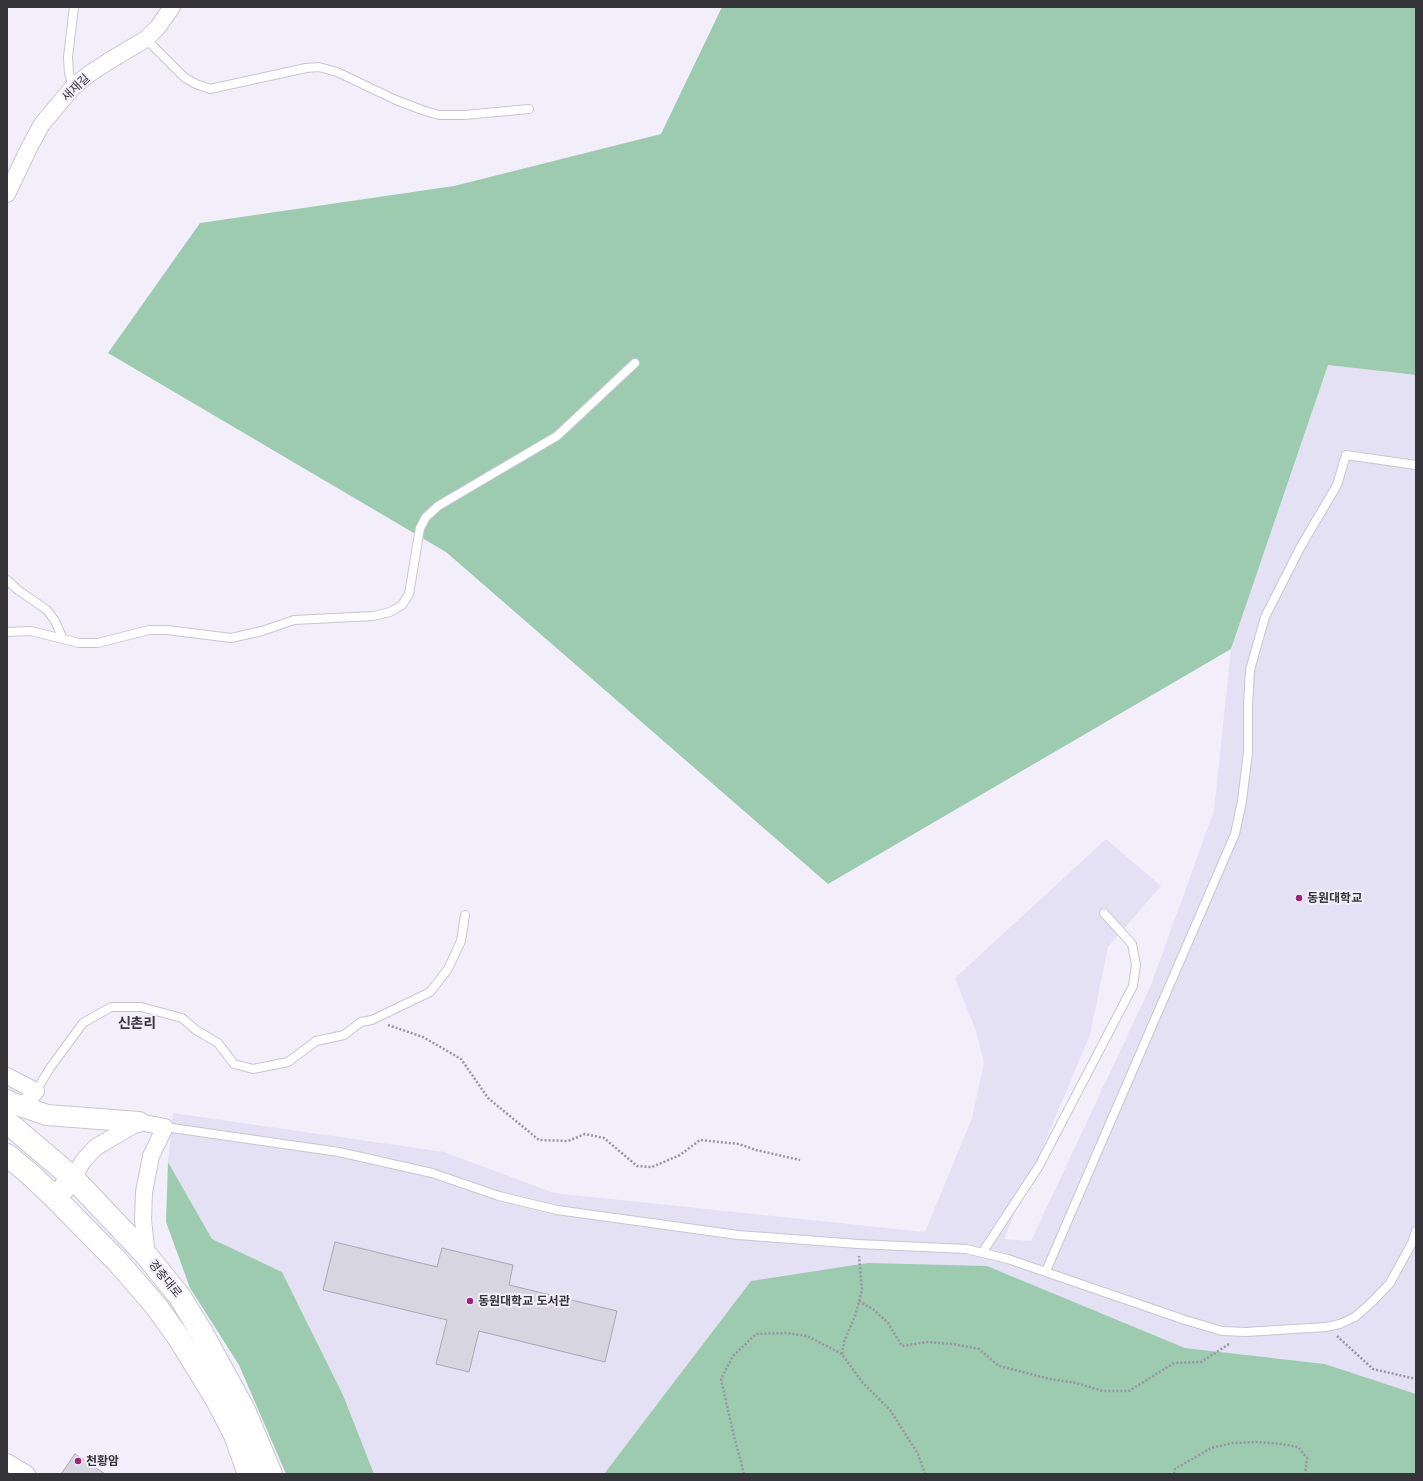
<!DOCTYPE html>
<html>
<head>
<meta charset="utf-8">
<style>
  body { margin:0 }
  #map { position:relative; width:1423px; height:1481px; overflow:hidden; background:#f2effb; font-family:"Work Sans",sans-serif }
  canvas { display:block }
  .frame { position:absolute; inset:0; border:8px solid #353438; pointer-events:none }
</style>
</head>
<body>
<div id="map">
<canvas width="1423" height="1481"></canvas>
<div class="frame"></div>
</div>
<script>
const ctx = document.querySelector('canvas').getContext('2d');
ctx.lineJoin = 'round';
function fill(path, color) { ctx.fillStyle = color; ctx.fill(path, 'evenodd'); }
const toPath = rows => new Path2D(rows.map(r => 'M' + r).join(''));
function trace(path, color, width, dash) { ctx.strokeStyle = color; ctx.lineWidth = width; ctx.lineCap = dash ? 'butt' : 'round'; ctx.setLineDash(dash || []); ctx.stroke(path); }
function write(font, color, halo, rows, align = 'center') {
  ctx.font = font + ' "Work Sans","Noto Sans KR",sans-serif'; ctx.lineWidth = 4; ctx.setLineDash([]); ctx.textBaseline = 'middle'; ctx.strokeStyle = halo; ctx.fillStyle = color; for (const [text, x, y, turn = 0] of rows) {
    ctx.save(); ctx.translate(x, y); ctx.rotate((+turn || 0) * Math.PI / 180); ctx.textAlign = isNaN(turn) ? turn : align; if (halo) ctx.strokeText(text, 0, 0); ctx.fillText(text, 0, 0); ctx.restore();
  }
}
fill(toPath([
  [1328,365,1416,375,1416,1394,1325,1364,1185,1348,987,1266,751,1281,604,1474,374,1474,343,1395,282,1272,212,1239,168,1162,173,1113,444,1152,554,1193,925,1232,972,1118,984,1063,976,1031,955,978,1106,839,1161,886,1108,947,1090,1035,1004,1239,1031,1241,1151,985,1214,811,1231,649]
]), '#e4e1f4');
fill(toPath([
  [722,7,1416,7,1416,375,1328,365,1231,649,828,884,446,552,108,353,200,223,454,186,661,134],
  [168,1162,212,1239,282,1272,343,1395,374,1474,286,1474,239,1365,190,1288,166,1222],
  [868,1263,987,1266,1185,1348,1325,1364,1416,1394,1416,1474,604,1474,751,1281]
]), '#9dcbb0');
const building = toPath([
  [335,1242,437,1267,442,1248,513,1265,509,1285,617,1311,605,1362,479,1331,469,1372,436,1364,447,1320,323,1290,335,1242],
  [75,1454,105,1474,61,1474,75,1454]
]);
fill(building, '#d7d5e0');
trace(building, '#aaa8b3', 1);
const service = toPath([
  [146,39,185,78,196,84,210,89,306,68,319,67,337,72,396,100,422,110,439,115,464,115,529,109],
  [73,87,69,73,68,57,74,7],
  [7,580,18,590,47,610,55,621,63,639,79,643,98,643,149,630,167,630,231,638,262,631,294,620,373,616,390,612,402,605,409,594,420,528,426,517,438,506,557,436,635,363],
  [7,632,31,631,63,639],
  [36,1091,50,1068,83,1023,111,1007,141,1007,182,1018,196,1030,218,1043,234,1064,253,1069,288,1062,316,1041,344,1035,361,1022,372,1020,430,992,448,969,461,941,465,915],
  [165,1127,339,1152,432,1173,499,1196,557,1210,738,1235,858,1244,966,1249,1008,1259,1185,1320,1222,1331,1246,1332,1326,1327,1340,1324,1355,1317,1371,1303,1390,1283,1412,1243,1416,1231],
  [982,1253,1039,1166,1133,986,1136,965,1132,944,1104,913],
  [1046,1271,1235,834,1242,801,1248,752,1248,705,1250,670,1265,617,1300,548,1337,485,1346,455,1416,465]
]);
const minor = toPath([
  [7,194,30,146,42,124,73,87,89,74,109,61,146,39,158,27,172,7],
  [7,1076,36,1091,22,1107],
  [73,1178,83,1161,96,1147,139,1122,165,1127,151,1156,144,1192,143,1220,147,1256],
  [7,1462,27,1474]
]);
const tertiary = toPath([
  [7,1100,12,1103,47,1115,139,1122]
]);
const secondary = toPath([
  [55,1198,73,1178]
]);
const primary = toPath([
  [7,1122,73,1178,147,1256,180,1297,202,1333,244,1410,271,1474],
  [7,1155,31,1175,55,1198,117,1261,156,1306,179,1338,217,1400,235,1435,249,1474]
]);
trace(service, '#c8c5d1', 10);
trace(minor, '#c8c5d1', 18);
trace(tertiary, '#c8c5d1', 22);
trace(secondary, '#c8c5d1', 24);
trace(primary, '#c8c5d1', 24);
trace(toPath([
  [388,1025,423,1037,461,1059,488,1098,539,1140,568,1141,585,1134,604,1138,637,1166,652,1167,680,1155,700,1140,739,1144,756,1150,800,1160],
  [859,1301,874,1310,888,1323,902,1346,927,1342,953,1344,979,1349,999,1366,1050,1379,1076,1383,1103,1391,1129,1391,1174,1363,1201,1362,1229,1344],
  [1337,1336,1373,1369,1416,1379],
  [842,1354,844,1342,855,1316,862,1290,859,1256],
  [744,1474,733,1432,721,1379,733,1356,756,1334,787,1333,807,1336,842,1354,862,1382,890,1410,918,1454,925,1474],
  [1174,1474,1175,1469,1211,1448,1233,1443,1258,1442,1281,1444,1298,1447,1307,1458,1305,1474]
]), '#99969f', 2.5, [2, 2]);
trace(service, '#fff', 8);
trace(minor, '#fff', 16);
trace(tertiary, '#fff', 20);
trace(secondary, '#fff', 22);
trace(primary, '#fff', 22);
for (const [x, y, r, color] of [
  [1299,898,4,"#a12376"],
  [470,1301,4,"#a12376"],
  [78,1461,4,"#a12376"]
]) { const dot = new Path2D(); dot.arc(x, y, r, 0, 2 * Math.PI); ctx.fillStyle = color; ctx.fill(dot); trace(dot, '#f2effb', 1.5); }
write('12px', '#353438', '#f2effb', [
  ["새재길",76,88,-44],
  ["경충대로",165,1279,51]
]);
write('bold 12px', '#353438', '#f2effb', [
  ["동원대학교",1307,898],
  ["동원대학교 도서관",478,1301],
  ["천황암",86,1461]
], 'left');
write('bold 14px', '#38363f', '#f2effb', [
  ["신촌리",137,1024]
]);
</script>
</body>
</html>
